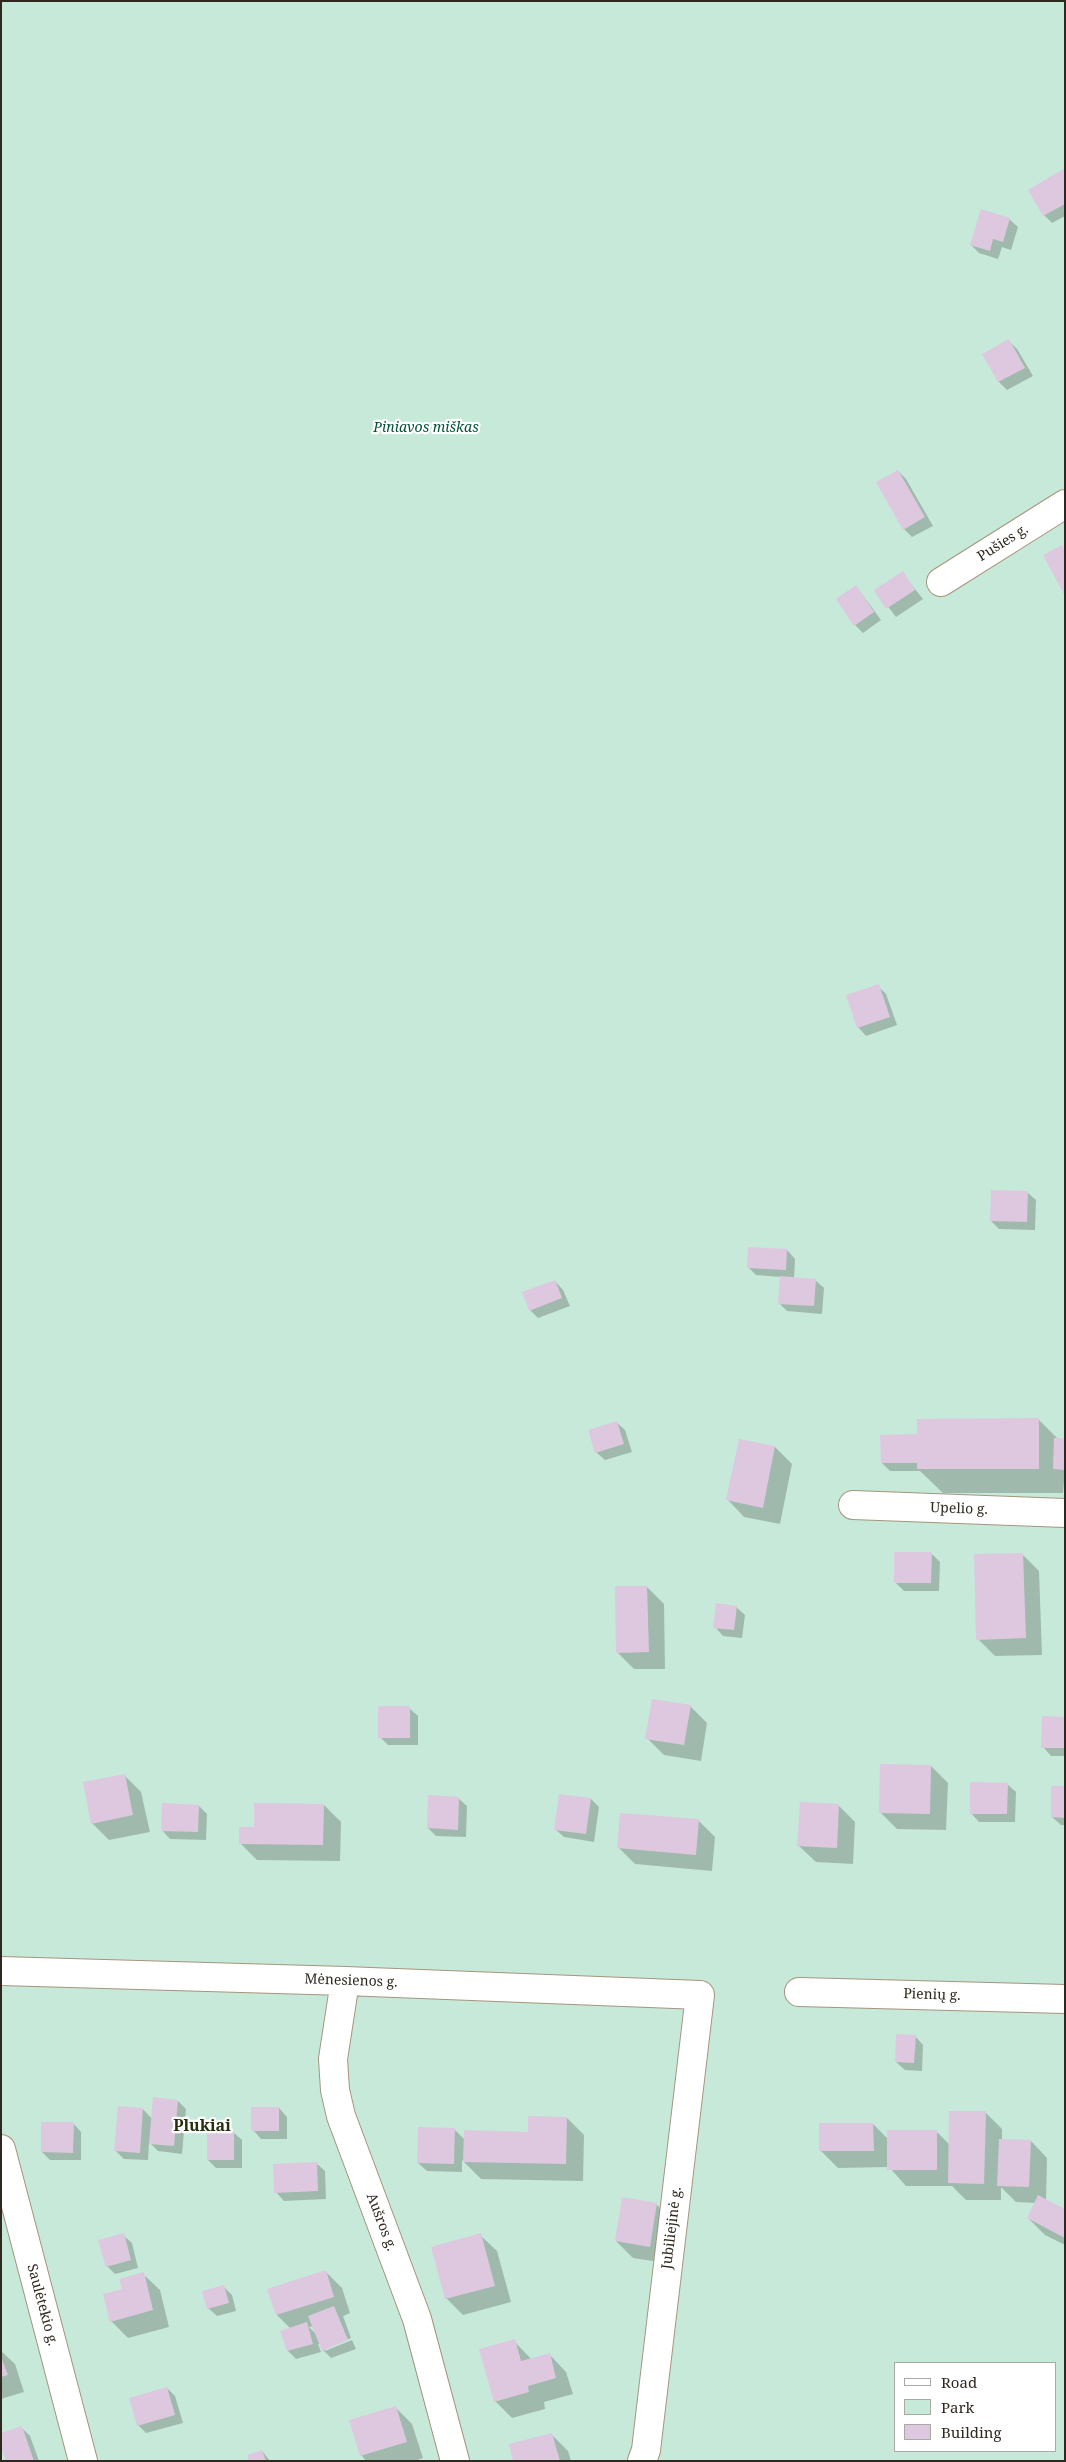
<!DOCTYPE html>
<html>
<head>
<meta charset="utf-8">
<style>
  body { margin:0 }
  #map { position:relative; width:1066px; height:2462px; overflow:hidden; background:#fdead1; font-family:"Noto Serif",serif }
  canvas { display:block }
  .frame { position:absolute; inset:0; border:2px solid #2f281e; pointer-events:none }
  .legend { position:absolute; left:894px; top:2362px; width:162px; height:90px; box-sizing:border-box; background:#fff; border:1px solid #aca9a5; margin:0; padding:6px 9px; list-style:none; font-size:15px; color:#2f281e }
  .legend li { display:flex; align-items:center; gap:10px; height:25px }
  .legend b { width:25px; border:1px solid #aca9a5 }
</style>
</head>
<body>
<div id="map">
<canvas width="1066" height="2462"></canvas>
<div class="frame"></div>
<ul class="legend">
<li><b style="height:6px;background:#fff"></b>Road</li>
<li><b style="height:14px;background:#c7e9d9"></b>Park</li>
<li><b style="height:14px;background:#ddc8e0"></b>Building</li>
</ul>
</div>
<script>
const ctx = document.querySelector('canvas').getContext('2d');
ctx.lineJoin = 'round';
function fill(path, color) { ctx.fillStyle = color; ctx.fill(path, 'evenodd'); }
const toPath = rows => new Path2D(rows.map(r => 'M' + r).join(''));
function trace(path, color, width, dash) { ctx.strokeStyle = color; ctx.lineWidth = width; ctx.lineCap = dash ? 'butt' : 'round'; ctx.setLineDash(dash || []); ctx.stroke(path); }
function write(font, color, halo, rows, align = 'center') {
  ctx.font = font + ' "Noto Serif",serif'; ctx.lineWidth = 4.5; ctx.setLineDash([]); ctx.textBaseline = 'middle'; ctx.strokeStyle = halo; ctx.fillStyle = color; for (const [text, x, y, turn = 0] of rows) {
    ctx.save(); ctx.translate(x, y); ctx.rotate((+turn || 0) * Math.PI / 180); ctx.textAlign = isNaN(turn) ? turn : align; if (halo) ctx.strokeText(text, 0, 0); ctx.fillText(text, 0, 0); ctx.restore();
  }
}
fill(toPath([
  [1,1,1065,1,1065,2461,1,2461],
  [895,2363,1055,2363,1055,2451,895,2451]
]), '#c7e9d9');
fill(toPath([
  [1065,170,1065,216,1052,223,1044,215],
  [1009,219,1018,227,1011,250,1002,247,998,259,979,253,971,245],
  [1009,341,1017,349,1033,376,1007,390,999,382,984,354],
  [898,471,906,479,933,526,912,537,904,529],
  [902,573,923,599,896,617,876,591],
  [856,586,881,620,863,633,855,625],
  [878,986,886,994,897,1025,866,1036,858,1027],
  [1027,1192,1036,1200,1035,1230,999,1229,991,1221],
  [787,1250,795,1259,794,1278,815,1280,824,1288,822,1314,787,1311,779,1303,781,1277,756,1275,748,1267],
  [555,1281,563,1290,570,1306,538,1318,530,1310],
  [1038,1419,1058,1439,1065,1471,1063,1493,943,1493,920,1471,890,1471,882,1463,916,1435],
  [616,1422,625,1430,632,1452,605,1460,596,1452],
  [740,1440,775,1447,792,1464,780,1524,744,1517,728,1500],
  [931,1553,940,1562,939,1591,904,1591,895,1582],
  [1022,1554,1039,1571,1042,1655,995,1656,978,1639],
  [647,1587,664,1604,665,1669,634,1669,617,1652],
  [736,1607,745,1615,742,1638,723,1636,715,1627],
  [690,1706,707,1723,701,1761,664,1755,647,1738],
  [409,1708,418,1716,418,1745,388,1745,380,1737],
  [1065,1718,1065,1756,1051,1756,1043,1747],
  [931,1766,948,1783,946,1830,897,1829,880,1812],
  [124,1775,141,1792,150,1832,109,1840,92,1823],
  [1007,1784,1016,1792,1015,1822,979,1822,971,1813],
  [1065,1787,1065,1825,1061,1825,1052,1817],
  [458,1798,467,1806,466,1837,436,1836,428,1828],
  [591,1799,599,1807,594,1842,564,1837,555,1829],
  [324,1805,341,1822,340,1861,257,1860,240,1843,255,1828],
  [838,1805,855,1822,853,1864,816,1862,799,1846],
  [199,1806,207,1814,206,1840,170,1839,162,1830],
  [698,1820,715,1837,712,1871,635,1864,618,1847],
  [915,2036,923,2045,922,2071,905,2070,896,2062],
  [178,2101,186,2109,182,2154,158,2151,149,2142,148,2160,124,2159,115,2150,143,2109,152,2119],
  [279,2108,287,2117,287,2139,261,2139,253,2130],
  [985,2112,1002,2129,1002,2140,1031,2141,1047,2158,1046,2201,1065,2211,1065,2245,1045,2235,1028,2218,1036,2203,1016,2202,1001,2187,1001,2200,966,2200,952,2186,906,2186,889,2167,838,2168,821,2151,873,2124,889,2140,936,2131,950,2145],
  [567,2118,584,2135,583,2181,481,2179,462,2160,462,2172,427,2171,418,2163,455,2130,465,2140,529,2133],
  [73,2123,81,2132,81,2160,50,2160,42,2152],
  [233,2132,242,2140,242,2168,216,2168,208,2160],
  [316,2163,325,2171,326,2199,284,2201,276,2192],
  [656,2204,673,2221,666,2263,633,2258,616,2241],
  [123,2235,132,2243,138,2268,115,2274,107,2266],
  [480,2235,497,2251,511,2302,463,2315,446,2298],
  [325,2271,342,2288,350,2313,343,2316,351,2338,325,2348,325,2351,352,2340,356,2349,331,2358,323,2350,320,2344,318,2344,321,2352,296,2359,288,2351,291,2329,277,2315,269,2289],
  [313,2326,316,2334,309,2327],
  [143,2274,160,2290,169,2327,128,2338,111,2321,124,2290],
  [223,2286,232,2295,236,2311,217,2316,208,2308],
  [514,2341,532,2360,550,2355,566,2372,573,2394,544,2402,545,2409,512,2418,495,2401],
  [1,2351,15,2364,24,2392,1,2399],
  [167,2388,175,2396,183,2423,146,2433,138,2425],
  [395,2407,412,2424,423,2458,415,2461,366,2461,361,2455],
  [22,2428,30,2436,39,2461,7,2461],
  [551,2434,568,2451,571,2461,514,2461],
  [262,2451,270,2461,250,2461]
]), '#0003');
fill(toPath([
  [1065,168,1065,204,1043,216,1028,190],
  [981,209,1010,218,1003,242,993,239,990,251,970,245],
  [1009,339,1025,368,998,382,982,354],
  [898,470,925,517,903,530,876,482],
  [1062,545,1065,550,1065,596,1043,555],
  [903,571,915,590,886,609,874,590],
  [856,585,874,612,854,626,836,599],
  [879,984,890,1017,857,1028,846,995],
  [991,1190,1028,1191,1027,1222,990,1221],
  [748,1247,787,1249,786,1270,747,1268],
  [780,1276,816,1279,814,1306,778,1304],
  [555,1280,562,1298,529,1311,522,1292],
  [1039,1418,1039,1469,917,1469,917,1463,881,1463,880,1435,917,1434,917,1419],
  [617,1421,624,1444,595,1453,588,1430],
  [1054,1438,1065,1438,1065,1470,1053,1469],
  [739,1439,775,1446,763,1508,726,1500],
  [894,1552,932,1552,931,1583,894,1583],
  [1023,1553,1026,1638,976,1640,974,1554],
  [615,1586,647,1586,649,1652,616,1653],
  [716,1603,737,1606,734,1630,713,1628],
  [652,1699,691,1705,684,1745,645,1739],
  [378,1706,410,1706,410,1738,378,1738],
  [1042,1716,1065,1717,1065,1748,1041,1748],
  [880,1764,931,1765,930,1814,879,1813],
  [125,1774,133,1815,91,1824,83,1782],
  [970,1782,1008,1783,1007,1814,970,1814],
  [1051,1786,1065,1786,1065,1818,1051,1817],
  [559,1794,591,1798,586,1834,554,1830],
  [428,1795,459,1797,458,1830,427,1828],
  [800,1802,839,1804,837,1848,797,1846],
  [162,1803,199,1805,198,1832,161,1831],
  [254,1803,324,1804,323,1845,239,1844,239,1827,254,1827],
  [620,1813,699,1819,696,1855,617,1848],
  [896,2034,916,2035,914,2063,895,2062],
  [153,2097,178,2100,174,2146,149,2144],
  [118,2106,143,2108,140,2153,114,2151],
  [251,2107,279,2107,279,2131,251,2131],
  [949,2111,986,2111,984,2184,948,2183],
  [528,2116,567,2117,566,2164,463,2162,464,2130,528,2132],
  [41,2122,74,2122,73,2153,41,2152],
  [819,2123,873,2123,874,2151,819,2151],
  [418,2127,455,2128,454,2164,417,2163],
  [887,2130,937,2130,937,2170,887,2170],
  [207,2131,234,2131,234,2160,207,2160],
  [999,2139,1031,2140,1029,2187,997,2186],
  [317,2162,318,2191,274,2193,273,2164],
  [1038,2195,1065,2209,1065,2238,1027,2218],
  [622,2197,657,2203,650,2247,615,2241],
  [124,2233,131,2260,106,2267,98,2240],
  [481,2233,495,2286,445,2299,431,2247],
  [326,2270,334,2297,276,2315,267,2289],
  [144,2272,153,2310,110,2322,103,2294,122,2289,119,2279],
  [224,2285,229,2303,207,2309,202,2291],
  [334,2306,348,2340,322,2351,308,2316],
  [307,2322,313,2344,287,2351,280,2331],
  [515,2339,521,2361,550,2353,556,2378,528,2386,529,2392,494,2402,479,2349],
  [1,2357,8,2375,1,2377],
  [167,2387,175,2415,137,2426,129,2398],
  [396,2406,407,2442,360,2456,349,2420],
  [22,2426,34,2461,6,2461,1,2447,1,2433],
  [552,2433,560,2461,513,2461,509,2444],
  [262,2450,266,2461,249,2461,247,2455]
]), '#ddc8e0');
const minor = toPath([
  [941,582,1065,504],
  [853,1505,1065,1513],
  [1,1971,345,1981,700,1995,646,2450,642,2461],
  [345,1981,333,2059,335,2090,341,2116,417,2319,455,2461],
  [799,1992,1065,1999],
  [1,2149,83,2461]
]);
trace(minor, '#a6947d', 30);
trace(minor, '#fff', 28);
write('italic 14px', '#004f36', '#fff', [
  ["Piniavos miškas",426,428]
]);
write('14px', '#2f281e', '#fff', [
  ["Pušies g.",1003,543,-32],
  ["Upelio g.",959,1509,2],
  ["Mėnesienos g.",351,1981,2],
  ["Pienių g.",932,1995,2],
  ["Aušros g.",381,2222,69],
  ["Jubiliejinė g.",672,2228,-83],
  ["Saulėtekio g.",42,2305,75]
]);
write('bold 16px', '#24310c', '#fff', [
  ["Plukiai",202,2126]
]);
</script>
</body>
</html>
